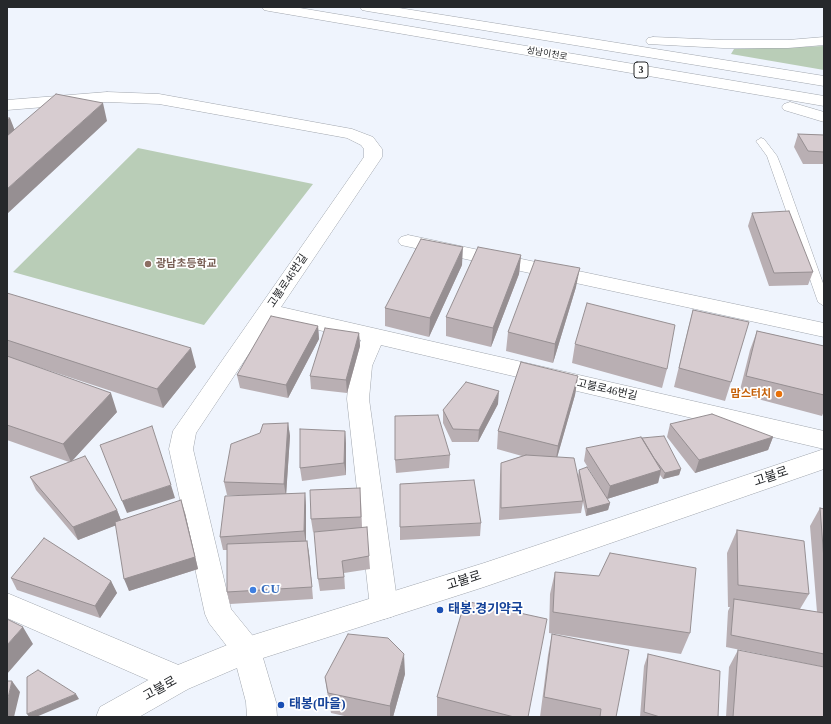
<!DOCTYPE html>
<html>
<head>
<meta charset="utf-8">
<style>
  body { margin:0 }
  #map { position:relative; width:831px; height:724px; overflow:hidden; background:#eff4fd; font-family:"Times New Roman",serif }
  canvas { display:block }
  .frame { position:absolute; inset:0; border:8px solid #26282b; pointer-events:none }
</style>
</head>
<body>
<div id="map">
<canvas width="831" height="724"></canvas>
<div class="frame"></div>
</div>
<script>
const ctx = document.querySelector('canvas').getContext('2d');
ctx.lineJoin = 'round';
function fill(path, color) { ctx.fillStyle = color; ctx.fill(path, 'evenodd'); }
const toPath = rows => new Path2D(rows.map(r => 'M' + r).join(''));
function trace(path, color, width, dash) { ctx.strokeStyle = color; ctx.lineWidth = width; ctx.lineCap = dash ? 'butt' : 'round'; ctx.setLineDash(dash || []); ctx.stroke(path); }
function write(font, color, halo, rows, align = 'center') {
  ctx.font = font + ' "Times New Roman","Noto Sans KR",serif'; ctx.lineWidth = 3.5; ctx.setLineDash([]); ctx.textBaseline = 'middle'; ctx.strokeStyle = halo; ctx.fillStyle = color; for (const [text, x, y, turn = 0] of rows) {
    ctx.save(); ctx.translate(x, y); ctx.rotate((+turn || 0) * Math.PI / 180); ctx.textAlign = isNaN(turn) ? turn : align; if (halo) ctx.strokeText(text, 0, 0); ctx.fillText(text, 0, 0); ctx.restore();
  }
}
fill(toPath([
  [824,46,824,70,731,54,734,49],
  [138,148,313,184,204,325,13,272]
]), '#b9cdb7');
const service = toPath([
  [761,138,764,139,777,156,783,171,824,286,824,306,818,302,767,156,756,141,761,138]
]);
const minor = toPath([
  [107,92,159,94,352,129,373,137,382,149,382,157,281,307,824,431,824,449,381,345,372,366,369,399,398,607,394,616,384,619,374,616,370,607,347,399,350,366,361,340,272,319,196,433,193,449,231,609,257,641,261,650,257,659,247,663,237,659,209,623,205,614,169,449,173,431,364,157,364,149,361,145,347,138,159,104,107,102,7,110,7,100,107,92],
  [408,235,824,323,824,337,401,245,398,241,401,237,408,235],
  [7,593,188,669,193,679,188,689,178,693,7,618,7,593]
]);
const tertiary = toPath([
  [824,449,824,469,484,587,263,658,276,702,277,717,247,717,246,702,237,668,188,689,139,717,96,717,100,707,168,669,247,637,484,563,824,449]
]);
const trunk = toPath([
  [262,7,294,7,824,96,824,106,269,11,264,10,262,7],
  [360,7,393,7,824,76,824,86,367,11,362,10,360,7],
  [653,37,723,40,788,40,824,37,824,45,788,48,723,48,648,44,646,41,648,38,653,37],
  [790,102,824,112,824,122,784,110,782,107,784,104,790,102]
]);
trace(service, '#a1a6ae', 1);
trace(minor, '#a1a6ae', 1);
trace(tertiary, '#a1a6ae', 1);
trace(trunk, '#a1a6ae', 1);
fill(service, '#fff');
fill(minor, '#fff');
fill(tertiary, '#fff');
fill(trunk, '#fff');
fill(toPath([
  [798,134,824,135,824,164,803,164,794,147],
  [752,213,813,272,808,285,769,286,748,226],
  [521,255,519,274,491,347,446,336,446,317],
  [462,265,429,337,385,326,385,308],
  [576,287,553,363,506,351,508,332],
  [7,293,196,367,163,408,17,360,117,412,72,461,117,510,121,520,185,513,198,569,129,591,116,525,78,540,36,490,30,477,69,462,7,440],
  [693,310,731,382,725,401,674,387,688,329],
  [318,326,319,339,288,398,240,388,237,375],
  [757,331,824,346,824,411,822,416,739,394,750,350],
  [359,333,360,346,347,393,311,389,310,376],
  [575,344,667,369,662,388,572,363],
  [578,376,575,395,557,457,578,476,579,470,610,503,608,510,586,516,583,502,581,513,499,520,500,475,501,463,522,456,497,449,498,431],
  [498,404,478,442,452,442,443,423,443,410],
  [288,423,290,436,286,494,305,493,306,506,306,541,309,553,313,599,230,604,227,592,227,550,223,550,220,537,242,495,227,495,224,482],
  [670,424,773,437,768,450,695,473,667,437],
  [345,431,346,444,346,475,302,481,300,468],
  [642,438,681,469,679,475,663,479,660,475,658,483,607,499,584,461,586,448],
  [450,455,449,468,396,473,395,460],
  [361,501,362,527,369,556,370,569,344,573,345,589,320,591,318,579,328,531,313,532,311,519],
  [820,508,824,509,824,667,726,647,728,611,730,607,728,607,727,553,737,530,809,594,800,609,817,612,810,526],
  [481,523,480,536,400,540,400,527],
  [555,572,690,633,681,654,549,633,550,594],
  [11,578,111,581,117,593,100,618,17,590],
  [552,634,616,717,540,717,548,655],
  [738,650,824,717,726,717,729,667],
  [648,654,718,717,640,717,644,666],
  [405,674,393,717,349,717,331,713,328,698,325,677],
  [437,697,528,717,437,717]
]), '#b9afb3');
fill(toPath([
  [103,103,107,121,7,214,7,189],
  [10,118,17,136,7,145,7,121],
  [463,247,462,265,429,337,430,318],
  [521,255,519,274,491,347,493,328],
  [580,268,576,287,553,363,555,344],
  [318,326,319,339,288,398,286,385],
  [359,333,360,346,347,393,346,380],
  [191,348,196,367,163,408,157,389],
  [578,376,575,395,555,465,558,446],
  [499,391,498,404,478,442,479,430],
  [111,393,117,412,71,462,63,444],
  [288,423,290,436,286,497,284,484],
  [345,431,346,444,346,475,344,463],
  [773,437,768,450,695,473,699,460],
  [681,469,679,475,663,479,665,473],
  [661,470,658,483,607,499,610,486],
  [171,485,175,498,127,513,122,501],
  [305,493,306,506,306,544,304,531],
  [181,500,185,513,198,569,129,591,124,579],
  [610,503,608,510,586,516,587,509],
  [117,510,122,523,78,540,73,527],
  [307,541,309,553,313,599,312,587],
  [111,581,117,593,100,618,95,606],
  [23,627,33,644,7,674,7,645],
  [404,654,405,674,393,717,390,717,390,706],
  [12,681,20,692,14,717,7,717,7,702],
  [76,694,79,699,36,717,29,717,27,714]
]), '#968f92');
const building = toPath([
  [56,94,103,103,7,189,7,136,56,94],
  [7,118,10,118,7,121,7,118],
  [798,134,824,135,824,152,808,151,798,134],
  [789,211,813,272,774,273,752,213,789,211],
  [421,239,463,247,430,318,385,308,421,239],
  [478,247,521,255,493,328,446,317,478,247],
  [535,260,580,268,555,344,508,332,535,260],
  [7,293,191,348,157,389,7,340,7,293],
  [587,303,675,325,667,369,575,344,587,303],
  [693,310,749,322,731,382,679,368,693,310],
  [271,316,318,326,286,385,237,375,271,316],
  [325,328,359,333,346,380,310,376,325,328],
  [757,331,824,346,824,395,746,376,757,331],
  [7,356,111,393,63,444,7,425,7,356],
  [521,362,578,376,558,446,498,431,521,362],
  [466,382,499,391,479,430,453,429,443,410,466,382],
  [712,414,773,437,699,460,670,424,712,414],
  [438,415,450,455,395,460,395,416,438,415],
  [288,423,284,484,224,482,231,444,260,433,263,424,288,423],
  [152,426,171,485,122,501,100,445,152,426],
  [300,429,345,431,344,463,300,468,300,429],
  [664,436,681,469,665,473,654,458,642,438,664,436],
  [641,437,661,470,610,486,586,448,641,437],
  [526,455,574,458,583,501,501,508,501,463,526,455],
  [85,456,117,510,73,527,30,477,85,456],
  [587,467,610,503,587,509,579,470,587,467],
  [474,480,481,523,400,527,400,484,474,480],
  [360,488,361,517,311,519,310,490,360,488],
  [305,493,304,531,220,537,225,496,305,493],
  [181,500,195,557,124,579,115,522,181,500],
  [820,508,824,509,824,560,820,508],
  [367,527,369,556,342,561,344,577,318,579,314,532,367,527],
  [737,530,804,541,809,594,738,585,737,530],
  [44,538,111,581,95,606,11,578,44,538],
  [307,541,312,587,227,592,227,544,307,541],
  [610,553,696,568,690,633,553,612,555,572,599,576,610,553],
  [734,599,824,613,824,654,731,635,734,599],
  [465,601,547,619,528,717,514,717,437,697,465,601],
  [7,619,23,627,7,645,7,619],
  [348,634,388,638,404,654,390,706,328,693,325,677,348,634],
  [552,634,629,650,616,717,600,717,601,709,544,697,552,634],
  [738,650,824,667,824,717,733,717,738,650],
  [648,654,720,671,718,717,660,717,644,712,648,654],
  [38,670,76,694,27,714,27,677,38,670],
  [7,681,12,681,7,702,7,681]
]);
fill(building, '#d7ccd0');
trace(building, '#968f92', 1);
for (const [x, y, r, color] of [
  [148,264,4,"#8d6e63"],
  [779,394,4,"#e8710a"],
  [253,590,4,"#3f7fe0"],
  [440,610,4,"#1a4fb4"],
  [281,705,4,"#1a4fb4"]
]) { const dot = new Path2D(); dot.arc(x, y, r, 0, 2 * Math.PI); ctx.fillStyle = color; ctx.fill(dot); trace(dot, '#fff', 1.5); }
write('9px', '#26282b', '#fff', [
  ["성남이천로",547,54,10]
]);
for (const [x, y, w] of [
  [641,70,14]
]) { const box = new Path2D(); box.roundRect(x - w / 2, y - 8, w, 16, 3); ctx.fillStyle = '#fff'; ctx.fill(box); trace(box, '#26282b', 1); }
write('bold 10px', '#26282b', null, [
  ["3",641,70]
]);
write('bold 11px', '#785e54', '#fff', [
  ["광남초등학교",156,264]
], 'left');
write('11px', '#26282b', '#fff', [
  ["고불로46번길",288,281,-56],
  ["고불로46번길",607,390,13]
]);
write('bold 11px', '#c56008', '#fff', [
  ["맘스터치",771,394]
], 'right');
write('13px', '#26282b', '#fff', [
  ["고불로",771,477,-19],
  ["고불로",464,581,-18],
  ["고불로",160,689,-29]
]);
write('bold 13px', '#366cbe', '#fff', [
  ["CU",261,590]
], 'left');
write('bold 13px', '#164399', '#fff', [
  ["태봉.경기약국",448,610],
  ["태봉(마을)",289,705]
], 'left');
</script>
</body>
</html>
